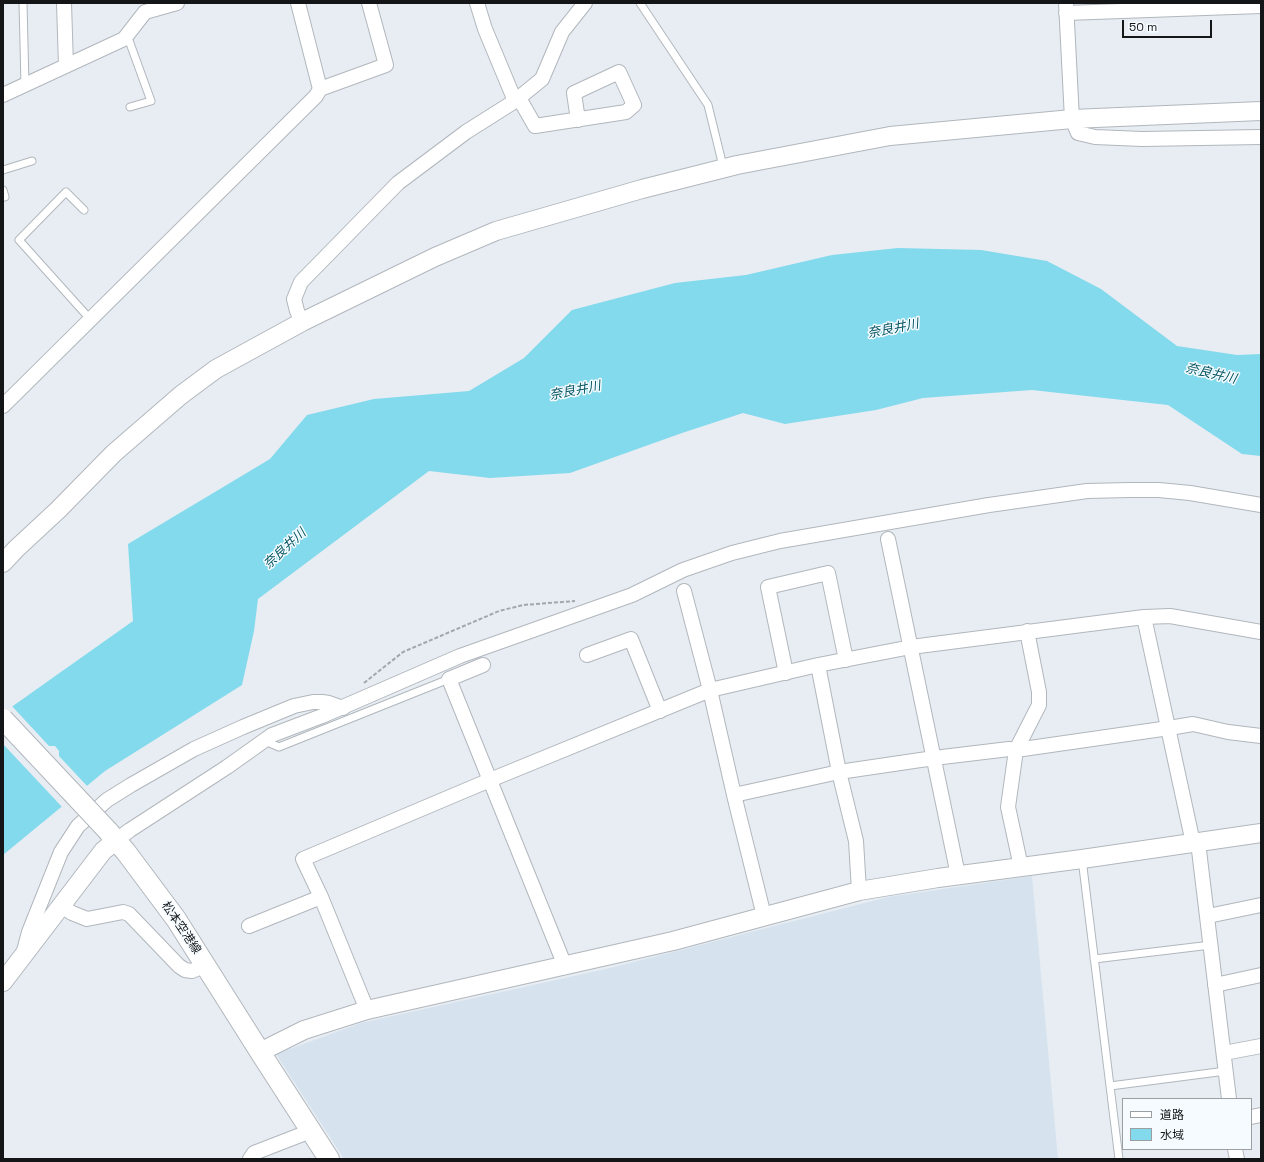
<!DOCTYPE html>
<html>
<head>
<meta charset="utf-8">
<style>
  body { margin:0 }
  #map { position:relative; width:1264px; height:1162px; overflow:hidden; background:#e7edf3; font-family:"Space Grotesk","Noto Sans JP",sans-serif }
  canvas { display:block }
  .frame { position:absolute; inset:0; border:4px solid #131517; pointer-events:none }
  .legend { position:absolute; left:1122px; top:1098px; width:130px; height:52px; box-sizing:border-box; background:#f5fbff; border:1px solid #9b9fa2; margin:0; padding:5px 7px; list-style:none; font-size:12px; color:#131517 }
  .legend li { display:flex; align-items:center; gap:8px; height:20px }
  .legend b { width:20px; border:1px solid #9b9fa2 }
  .scale { position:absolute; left:1122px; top:20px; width:90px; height:18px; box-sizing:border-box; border:2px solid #131517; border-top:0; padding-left:5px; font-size:12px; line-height:14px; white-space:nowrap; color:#131517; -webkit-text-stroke:3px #f5fbff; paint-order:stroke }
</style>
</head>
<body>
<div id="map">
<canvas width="1264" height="1162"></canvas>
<div class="frame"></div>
<ul class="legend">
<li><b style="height:5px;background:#fff"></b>道路</li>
<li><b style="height:11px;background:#82daec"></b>水域</li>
</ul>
<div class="scale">50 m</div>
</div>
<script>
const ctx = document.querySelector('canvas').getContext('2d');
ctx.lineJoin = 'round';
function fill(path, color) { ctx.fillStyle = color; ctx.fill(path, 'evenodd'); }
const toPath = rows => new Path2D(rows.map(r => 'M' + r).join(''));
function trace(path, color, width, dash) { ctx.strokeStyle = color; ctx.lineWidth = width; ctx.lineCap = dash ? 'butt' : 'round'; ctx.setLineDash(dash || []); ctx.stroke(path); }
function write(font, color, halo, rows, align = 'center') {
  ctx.font = font + ' "Space Grotesk","Noto Sans JP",sans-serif'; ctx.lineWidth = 3; ctx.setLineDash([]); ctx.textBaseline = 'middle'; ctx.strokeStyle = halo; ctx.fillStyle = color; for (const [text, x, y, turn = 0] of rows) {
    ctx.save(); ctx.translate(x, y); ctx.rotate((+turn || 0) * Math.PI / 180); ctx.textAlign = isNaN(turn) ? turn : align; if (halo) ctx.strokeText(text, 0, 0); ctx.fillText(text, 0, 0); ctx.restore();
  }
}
fill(toPath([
  [1032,876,1058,1159,344,1159,276,1054,361,1023,610,968,888,897]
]), '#d6e3ee');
fill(toPath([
  [898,248,981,250,1047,261,1101,289,1177,346,1237,355,1261,354,1261,456,1242,454,1168,405,1032,390,923,398,876,410,785,424,743,413,682,433,570,473,490,478,429,471,258,599,254,631,242,685,105,771,3,855,3,713,133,621,128,544,270,459,307,415,374,399,469,391,524,358,572,310,675,283,746,275,832,255]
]), '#82daec');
fill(toPath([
  [11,705,49,746,55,746,59,751,59,756,88,787,63,808,3,744,3,711]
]), '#e7edf3');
const service = toPath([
  [23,3,25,85],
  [640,3,708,105,721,158,722,169],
  [127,35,151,101,130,107],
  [3,170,32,161],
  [3,190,5,197],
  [84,210,66,192,19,240,90,319],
  [265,741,279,747,449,679],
  [1082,859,1119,1159],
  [1094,959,1211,945],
  [1110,1086,1226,1071]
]);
const minor = toPath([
  [64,3,66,66],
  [477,3,485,29,515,101],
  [1066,3,1072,119,1078,133,1095,137,1142,139,1261,137],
  [1066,13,1261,6],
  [320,89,386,65,369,3],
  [3,95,124,39,145,12,177,3],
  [519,98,535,126,626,112,634,105,619,72,574,93,578,120],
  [302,322,297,311,294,299,301,282,398,183,466,132,515,101,542,79,562,32,585,3],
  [3,406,316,96,320,89,298,3],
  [888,539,958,875],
  [684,591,710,690,734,795],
  [1144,617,1193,843],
  [587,655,631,639,660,711],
  [483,665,449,679,565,966],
  [818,665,839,772,856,841,859,891],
  [786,673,768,587,828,573,846,660],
  [115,841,130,830,227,767,272,735,322,716,460,656,632,595,683,570,732,553,780,541,890,522,989,505,1087,491,1129,490,1159,490,1190,493,1261,505],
  [1198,842,1229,1099],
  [1021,867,1008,807,1016,750,1039,705,1039,692,1027,631],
  [61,906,72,913,87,919,123,912,129,914,179,966,185,970,192,971,206,965],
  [764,916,734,795,839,772,934,758,1009,749,1016,750,1169,728,1193,724,1228,732,1261,736],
  [1208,916,1261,905],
  [249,926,321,897],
  [24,951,29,932,61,852,78,826,107,800,131,785,194,749,243,727,294,706,313,702,322,702,329,703,343,708],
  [1215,985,1261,975],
  [367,1010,321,897,303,859,490,780,710,690,818,665,911,647,1144,617,1170,616,1261,632],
  [1224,1053,1261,1046],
  [1251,1117,1261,1115],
  [1235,1149,1237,1159],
  [250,1159,254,1153,303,1134,310,1130]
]);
const tertiary = toPath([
  [3,563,16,549,58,510,114,453,181,395,216,369,302,322,435,257,496,231,642,189,737,165,890,136,1072,119,1261,111],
  [3,982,103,851,115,841],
  [260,1052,304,1030,367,1010,673,941,859,891,938,878,1082,859,1261,833]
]);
const secondary = toPath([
  [108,831,126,852,176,919,260,1052,329,1159]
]);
trace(service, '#b1b7bc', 9);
trace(minor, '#b1b7bc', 16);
trace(tertiary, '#b1b7bc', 20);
trace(secondary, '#b1b7bc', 22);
trace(toPath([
  [364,683,403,652,499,611,523,605,575,601]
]), '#a3a7ac', 2, [4, 2]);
trace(service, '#fff', 7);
trace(minor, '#fff', 14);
trace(tertiary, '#fff', 18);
trace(secondary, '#fff', 20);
const secondaryBridge = toPath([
  [3,719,108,831]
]);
trace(secondaryBridge, '#b1b7bc', 22, []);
trace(secondaryBridge, '#fff', 20);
write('12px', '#131517', '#f5fbff', [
  ["松本空港線",181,928,56]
]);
write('italic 13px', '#045562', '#f5fbff', [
  ["奈良井川",893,329,-11],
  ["奈良井川",1211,374,13],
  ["奈良井川",575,391,-11],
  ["奈良井川",285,549,-43]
]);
</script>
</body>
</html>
